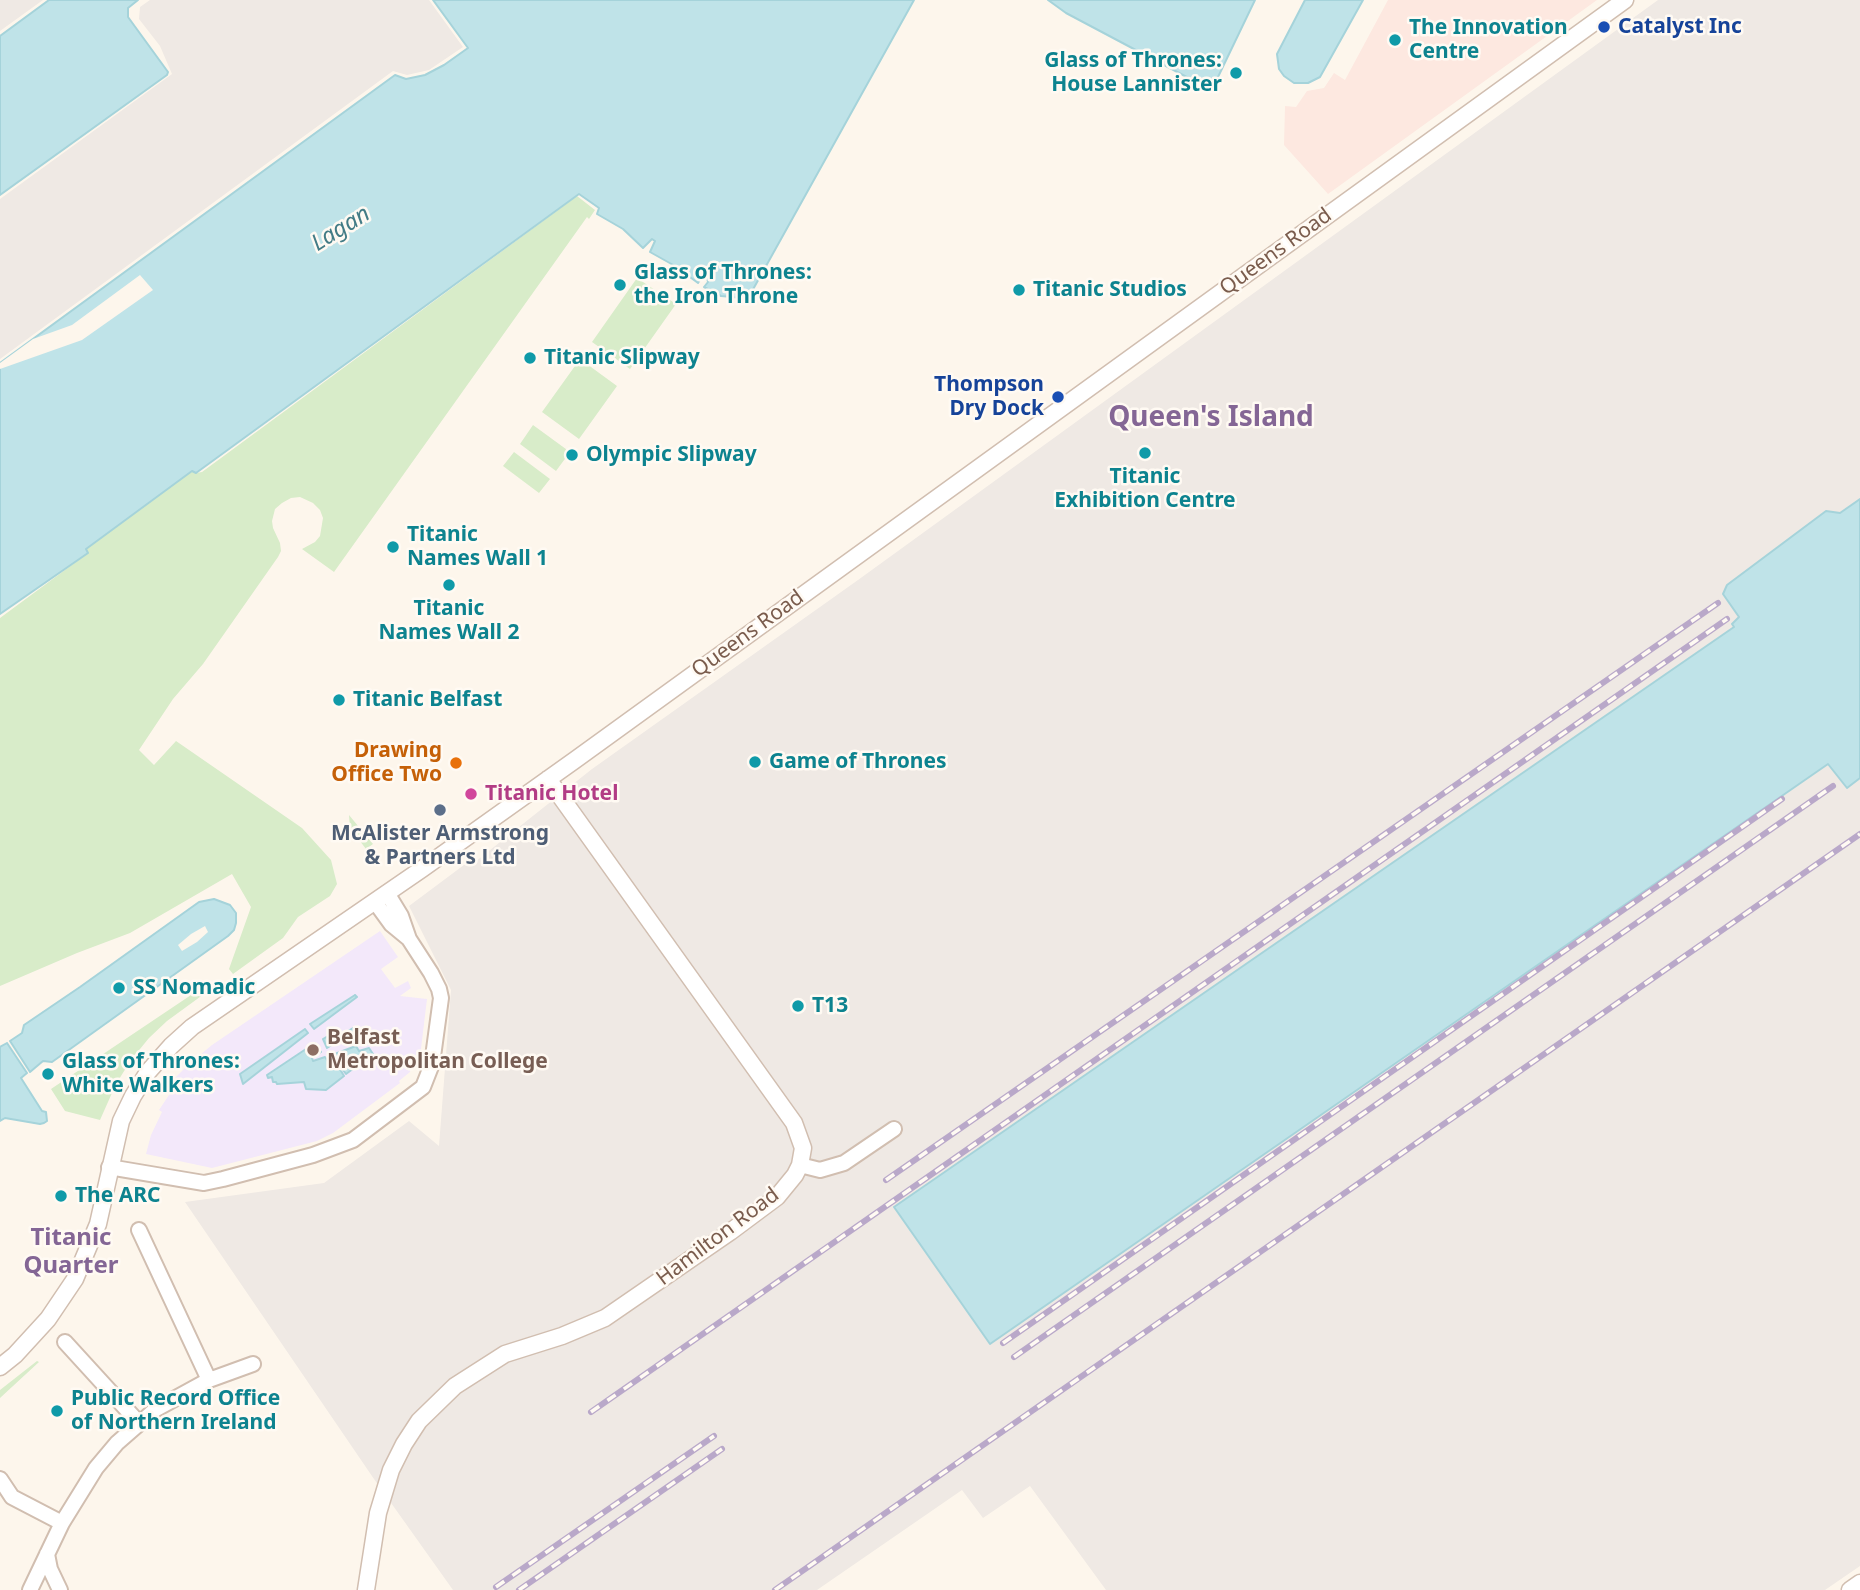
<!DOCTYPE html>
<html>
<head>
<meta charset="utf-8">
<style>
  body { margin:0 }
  canvas { display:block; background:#fdf6ec }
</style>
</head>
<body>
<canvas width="1860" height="1590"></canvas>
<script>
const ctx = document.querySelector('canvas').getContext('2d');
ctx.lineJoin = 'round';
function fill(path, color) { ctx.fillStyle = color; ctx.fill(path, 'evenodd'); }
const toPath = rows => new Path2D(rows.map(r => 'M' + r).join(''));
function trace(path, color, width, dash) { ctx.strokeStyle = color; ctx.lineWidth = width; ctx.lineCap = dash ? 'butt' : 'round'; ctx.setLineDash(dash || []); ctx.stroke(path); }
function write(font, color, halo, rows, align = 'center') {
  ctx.font = font + ' "Noto Sans",sans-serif'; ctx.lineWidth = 5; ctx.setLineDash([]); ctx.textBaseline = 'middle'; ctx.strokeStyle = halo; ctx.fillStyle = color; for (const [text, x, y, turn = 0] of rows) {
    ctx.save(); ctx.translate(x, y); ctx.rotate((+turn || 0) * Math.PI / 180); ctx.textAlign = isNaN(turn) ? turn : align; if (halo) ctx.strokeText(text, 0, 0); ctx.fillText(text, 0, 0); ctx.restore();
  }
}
fill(toPath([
  [1388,0,1597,0,1328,194,1284,145,1285,106,1296,107,1307,91,1324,88,1334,73,1345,80]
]), '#fde8e0');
fill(toPath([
  [0,0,43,0,0,31],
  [150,0,429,0,463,47,429,70,407,75,393,71,0,359,0,199,172,74,160,46,139,19,140,7],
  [1658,0,1860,0,1860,499,1840,513,1826,511,1727,585,1739,618,1847,788,1860,778,1860,1566,1825,1590,1106,1590,1030,1486,983,1518,962,1490,817,1590,453,1590,374,1479,185,1202,324,1183,409,1121,439,1146,451,990,409,906,472,859,475,862,592,769,858,580]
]), '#efe9e4');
fill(toPath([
  [380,931,398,957,381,969,395,988,408,981,411,988,400,996,427,999,420,1057,413,1056,410,1072,399,1081,400,1083,333,1133,317,1141,212,1168,146,1154,151,1135,162,1112,159,1110,173,1089,169,1084,189,1064,212,1045]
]), '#f3e8fa');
fill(toPath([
  [577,196,595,210,589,219,587,217,334,572,302,549,315,542,320,536,323,518,320,510,313,503,300,497,291,498,282,503,275,509,272,521,273,528,280,543,281,551,278,557,203,664,173,699,139,750,154,765,176,741,302,828,331,860,337,884,330,896,298,917,283,938,233,974,229,969,251,907,232,874,130,933,77,953,0,986,0,618,88,553,85,550,192,471,196,473,202,472],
  [637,278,676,304,630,369,592,342],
  [580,359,617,386,579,439,542,412],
  [533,425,570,452,556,471,520,444],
  [514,452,550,479,539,493,503,466],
  [349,815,373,844,366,849,350,828],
  [200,989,204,994,167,1021,149,1038,131,1060,116,1084,100,1120,65,1111,51,1089],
  [37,1361,39,1362,0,1398,0,1390]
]), '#d8ecc9');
const water = toPath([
  [49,0,138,0,128,8,128,17,168,72,167,75,0,195,0,36,49,0],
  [433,0,914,0,751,293,743,298,721,296,704,287,708,282,707,277,703,275,698,283,675,266,650,252,655,241,652,239,643,248,623,229,597,214,599,208,579,194,196,473,192,471,86,549,88,553,0,614,0,363,395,75,406,79,425,75,444,65,468,48,433,0],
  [1048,0,1255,0,1218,77,1198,83,1066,13,1048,0],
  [1305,0,1363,0,1320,77,1308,83,1294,83,1284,76,1279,69,1277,54,1305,0],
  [1860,499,1860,778,1847,788,1828,764,990,1344,894,1207,1734,627,1732,624,1739,617,1723,594,1727,585,1826,511,1840,513,1860,499],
  [214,899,230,905,236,913,236,923,234,930,228,936,52,1062,43,1061,30,1072,10,1041,22,1033,24,1025,80,987,199,902,214,899],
  [355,995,357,997,314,1029,310,1024,355,995],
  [353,1028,354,1031,327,1048,323,1039,338,1030,340,1036,353,1028],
  [305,1029,308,1033,243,1084,240,1074,305,1029],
  [7,1043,27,1073,21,1078,42,1111,46,1112,47,1121,44,1123,40,1124,5,1118,0,1121,0,1047,7,1043],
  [315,1043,321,1052,312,1058,313,1061,325,1057,333,1069,338,1066,344,1076,326,1090,306,1089,304,1082,277,1084,276,1082,273,1082,272,1077,268,1078,267,1075,315,1043],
  [356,1046,359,1051,369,1048,373,1054,346,1074,332,1055,356,1046]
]);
fill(water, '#bfe3e8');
trace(water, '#a5d3da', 2);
fill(toPath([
  [140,275,153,290,82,340,0,369,0,363,33,339,72,325],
  [205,926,208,932,197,942,182,951,178,945,191,934]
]), '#fdf6ec');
const minor = toPath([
  [375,902,391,924,408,938],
  [800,1165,820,1170,844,1163,894,1129],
  [109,1167,204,1183,223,1179,313,1155,353,1140,423,1087,432,1064,441,998,439,989,431,973,409,939,401,916,387,893],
  [139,1230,209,1380],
  [65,1342,139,1423],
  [0,1479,12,1497,62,1523],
  [47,1554,50,1569,60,1590],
  [30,1590,62,1523,96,1468,117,1443,156,1409,209,1380,253,1364]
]);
const tertiary = toPath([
  [0,1367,15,1355,48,1319,75,1279,98,1224,121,1121,133,1096,148,1072,171,1046,192,1027,422,869,575,760,1625,0],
  [366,1590,378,1513,391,1470,404,1444,419,1421,455,1386,505,1354,562,1336,605,1318,730,1232,777,1197,795,1175,800,1165,803,1148,794,1123,548,779],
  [1850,1590,1860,1583]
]);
trace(minor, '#d1beb0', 18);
trace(tertiary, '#d1beb0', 19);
trace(minor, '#fff', 14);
trace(tertiary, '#fff', 16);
const rail = toPath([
  [886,1180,1718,603],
  [1003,1343,1782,799],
  [1014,1357,1833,786],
  [591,1412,1727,619],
  [496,1587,714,1436],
  [519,1590,722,1449],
  [775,1590,1860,834]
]);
trace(rail, '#b9a8c9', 6);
trace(rail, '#fffaf3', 3.5, [10]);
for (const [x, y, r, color] of [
  [1604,27,7,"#1a4fb4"],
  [1395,40,7,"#0f9aa8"],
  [1236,73,7,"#0f9aa8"],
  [620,285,7,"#0f9aa8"],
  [1019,290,7,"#0f9aa8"],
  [530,358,7,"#0f9aa8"],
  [1058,397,7,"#1a4fb4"],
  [1145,453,7,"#0f9aa8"],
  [572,455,7,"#0f9aa8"],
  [393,547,7,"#0f9aa8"],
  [449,585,7,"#0f9aa8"],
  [339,700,7,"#0f9aa8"],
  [755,762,7,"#0f9aa8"],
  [456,763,7,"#e8710a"],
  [471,794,7,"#d1479c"],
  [440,810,7,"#5c6f8a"],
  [119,988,7,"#0f9aa8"],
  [798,1006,7,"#0f9aa8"],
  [313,1050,7,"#8d6e63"],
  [48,1074,7,"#0f9aa8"],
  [61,1196,7,"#0f9aa8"],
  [57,1411,7,"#0f9aa8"]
]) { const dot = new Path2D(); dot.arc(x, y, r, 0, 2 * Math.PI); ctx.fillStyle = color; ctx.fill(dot); trace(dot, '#fffaf3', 2.5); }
write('bold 21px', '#164399', '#fffaf3', [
  ["Catalyst Inc",1618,27],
  ["Thompson",1044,385,"right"],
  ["Dry Dock",1044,409,"right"]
], 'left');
write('bold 21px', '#0d838f', '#fffaf3', [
  ["The Innovation",1409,28],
  ["Centre",1409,52],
  ["Glass of Thrones:",1222,61,"right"],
  ["House Lannister",1222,85,"right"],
  ["Glass of Thrones:",634,273],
  ["the Iron Throne",634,297],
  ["Titanic Studios",1033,290],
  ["Titanic Slipway",544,358],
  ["Olympic Slipway",586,455],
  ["Titanic",1145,477,"center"],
  ["Exhibition Centre",1145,501,"center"],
  ["Titanic",407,535],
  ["Names Wall 1",407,559],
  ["Titanic",449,609,"center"],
  ["Names Wall 2",449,633,"center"],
  ["Titanic Belfast",353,700],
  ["Game of Thrones",769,762],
  ["SS Nomadic",133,988],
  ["T13",812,1006],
  ["Glass of Thrones:",62,1062],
  ["White Walkers",62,1086],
  ["The ARC",75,1196],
  ["Public Record Office",71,1399],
  ["of Northern Ireland",71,1423]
], 'left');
write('21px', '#7a5c4d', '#fffaf3', [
  ["Queens Road",1276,252,-36],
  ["Queens Road",748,634,-36],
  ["Hamilton Road",718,1237,-37]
]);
write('bold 21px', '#c56008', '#fffaf3', [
  ["Drawing",442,751],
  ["Office Two",442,775]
], 'right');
write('bold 21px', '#b23c85', '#fffaf3', [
  ["Titanic Hotel",485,794]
], 'left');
write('bold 21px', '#4e5e75', '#fffaf3', [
  ["McAlister Armstrong",440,834],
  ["& Partners Ltd",440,858]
]);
write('bold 21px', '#785e54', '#fffaf3', [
  ["Belfast",327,1038],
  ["Metropolitan College",327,1062]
], 'left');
write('italic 23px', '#437c86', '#fffaf3', [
  ["Lagan",341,229,-32]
]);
write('bold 24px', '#846695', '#fffaf3', [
  ["Titanic",71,1238],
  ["Quarter",71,1266]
]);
write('bold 28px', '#846695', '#fffaf3', [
  ["Queen's Island",1211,418]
]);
</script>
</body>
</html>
